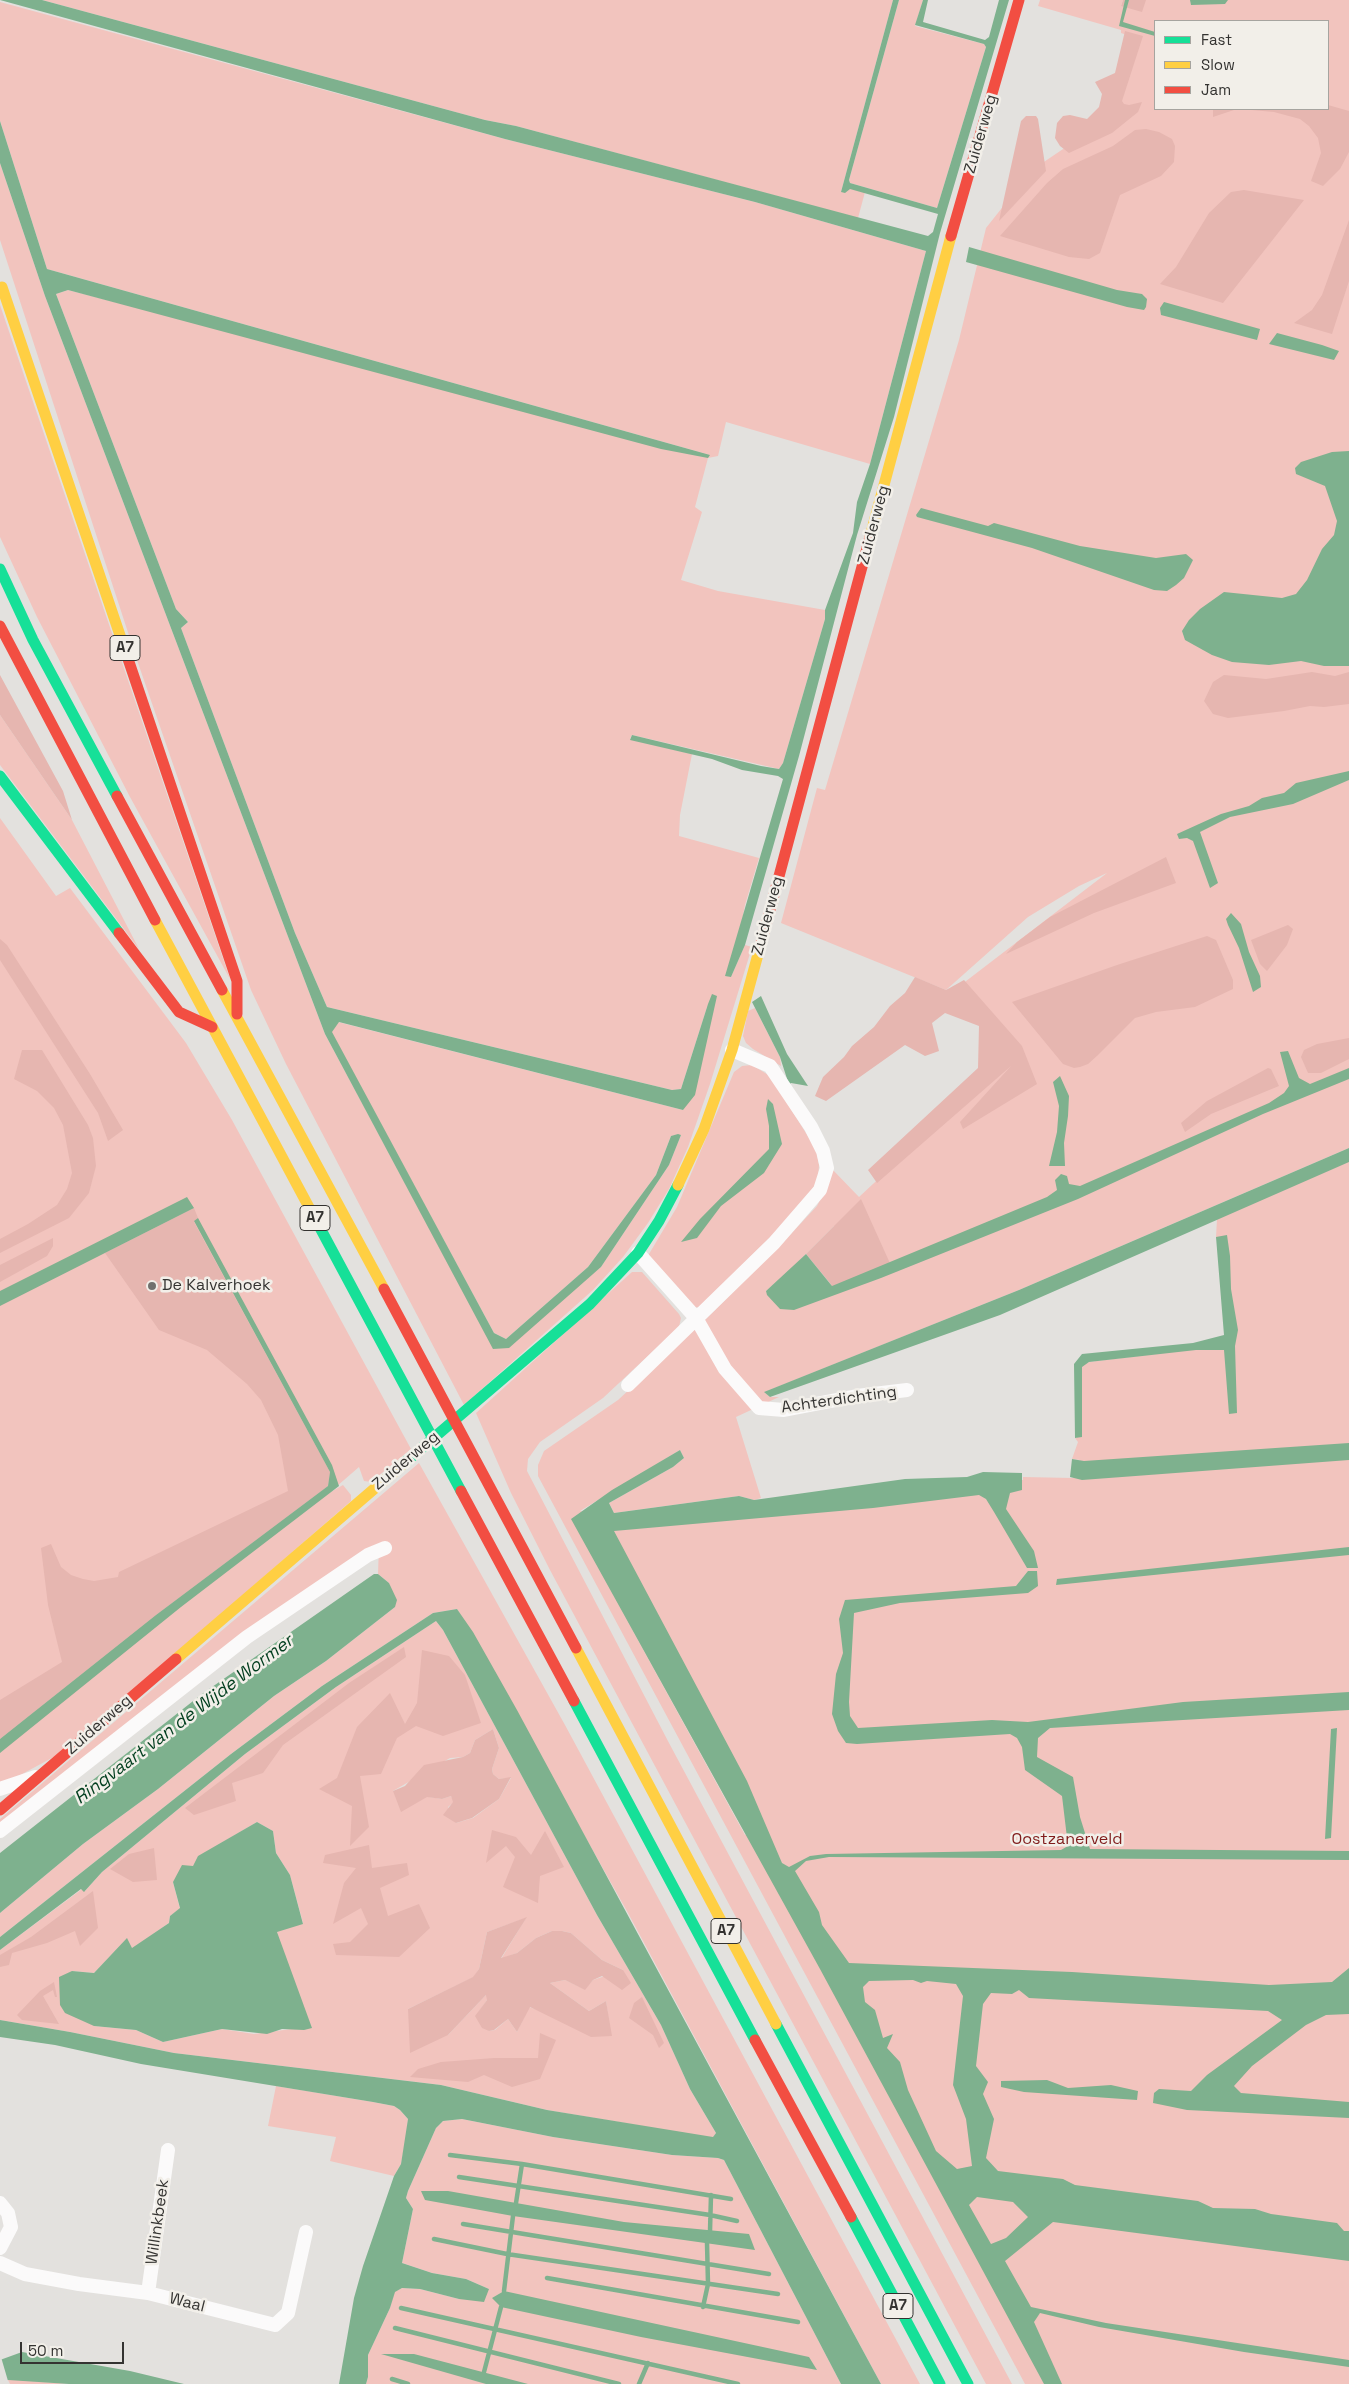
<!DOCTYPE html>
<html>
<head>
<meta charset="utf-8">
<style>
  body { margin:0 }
  #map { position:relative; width:1349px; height:2384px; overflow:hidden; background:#e3e1de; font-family:"Space Grotesk",sans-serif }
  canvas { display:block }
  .legend { position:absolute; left:1154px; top:20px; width:175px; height:90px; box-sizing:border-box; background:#f2efe9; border:1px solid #a6a49f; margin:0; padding:6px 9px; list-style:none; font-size:15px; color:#343331 }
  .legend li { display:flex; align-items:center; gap:10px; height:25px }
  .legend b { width:25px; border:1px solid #a6a49f }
  .scale { position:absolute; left:20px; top:2342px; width:104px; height:22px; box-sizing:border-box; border:2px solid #343331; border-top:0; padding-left:6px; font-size:15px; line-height:18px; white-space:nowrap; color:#343331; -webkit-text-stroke:4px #f2efe9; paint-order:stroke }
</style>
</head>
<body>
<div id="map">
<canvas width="1349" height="2384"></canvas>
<ul class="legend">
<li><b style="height:6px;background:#16e098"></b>Fast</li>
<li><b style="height:6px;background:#ffcf43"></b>Slow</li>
<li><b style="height:6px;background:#f24e42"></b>Jam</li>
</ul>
<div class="scale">50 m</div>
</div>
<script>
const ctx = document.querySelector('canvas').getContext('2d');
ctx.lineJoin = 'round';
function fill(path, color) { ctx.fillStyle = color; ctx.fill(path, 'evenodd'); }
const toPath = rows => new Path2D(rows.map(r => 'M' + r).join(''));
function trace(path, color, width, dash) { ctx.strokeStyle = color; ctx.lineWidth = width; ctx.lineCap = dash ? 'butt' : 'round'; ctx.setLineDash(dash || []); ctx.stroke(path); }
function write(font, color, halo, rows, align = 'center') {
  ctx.font = font + ' "Space Grotesk",sans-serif'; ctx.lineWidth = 5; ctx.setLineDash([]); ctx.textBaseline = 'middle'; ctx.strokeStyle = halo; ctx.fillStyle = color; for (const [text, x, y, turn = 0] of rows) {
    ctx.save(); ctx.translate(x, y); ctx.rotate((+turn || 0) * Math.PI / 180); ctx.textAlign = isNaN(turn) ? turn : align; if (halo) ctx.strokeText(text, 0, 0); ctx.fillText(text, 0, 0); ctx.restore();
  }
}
fill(toPath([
  [42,0,893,0,841,192,850,188,865,192,858,218,516,126,485,120],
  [899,0,923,0,915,26,984,44,986,47,937,208,850,183,849,180],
  [1040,0,1123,0,1121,6,1130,0,1349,0,1349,1148,1019,1290,765,1392,770,1397,779,1397,736,1417,761,1498,754,1500,739,1496,614,1513,609,1503,673,1467,684,1458,680,1450,580,1511,615,1515,1023,1480,1023,1477,1073,1478,1080,1460,1072,1459,1078,1442,1075,1438,1077,1438,1078,1366,1089,1362,1227,1345,1221,1252,1216,1237,1217,1219,1349,1153,1349,2384,1025,2384,538,1476,538,1465,544,1451,618,1400,709,1316,788,1237,817,1206,827,1186,832,1169,859,1197,1018,1049,957,988,1107,873,1079,886,1028,917,946,990,781,923,817,788,825,790,959,340,986,228,1032,170,1106,120,1136,38,1121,33,1121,30,1038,6],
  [1155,21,1328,21,1328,109,1155,109],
  [834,1226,866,1281,766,1291,784,1276],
  [612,1593,746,1835,745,1835],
  [0,2,505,139,755,202,926,251,870,464,726,422,718,456,708,458,695,507,702,512,681,580,718,591,825,610,825,619,783,763,779,769,632,735,630,739,692,754,680,815,679,836,759,858,745,905,731,977,745,945,752,947,710,1084,688,1147,669,1189,648,1223,623,1257,593,1290,464,1405,286,1064,251,990,137,660,0,240,0,163,45,296,325,1034,494,1349,601,1267,669,1165,681,1135,671,1136,656,1175,588,1267,506,1339,494,1333,331,1032,338,1022,683,1110,708,1004,681,1089,672,1090,327,1007,295,933,181,628,188,622,176,609,56,294,68,290,710,455,47,269,0,121],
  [0,305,230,979,130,797,37,617,0,537],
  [0,715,72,820,139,949,0,765],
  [0,818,56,896,70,888,186,1043,232,1120,411,1449,371,1482,364,1481,359,1467,329,1493,343,1485,351,1495,351,1501,61,1753,0,1786],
  [755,1008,780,1057,781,1066,753,1049,746,1043,743,1036,748,1011],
  [752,1065,770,1076,816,1149,819,1165,818,1179,805,1203,699,1307,692,1308,649,1261,649,1254,677,1207,734,1072,742,1066],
  [632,1272,642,1272,679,1314,681,1318,679,1327,603,1398,540,1442,528,1459,527,1471,669,1743,1012,2384,986,2384,550,1570,511,1493,476,1413],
  [419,1463,565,1725,920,2384,881,2384,628,1913,457,1609,433,1613,322,1686,231,1754,0,1937,0,1913,83,1844,158,1789,274,1696,326,1661,395,1607,389,1583,378,1574,379,1545,0,1826,0,1819],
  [436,1621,443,1630,597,1915,661,2025,690,2089,716,2133,713,2138,547,2110,441,2085,174,2053,70,2032,0,2020,0,1950,82,1889,85,1891,102,1872,245,1754,336,1687],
  [493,1729,499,1748,492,1769,493,1774,499,1779,511,1778,499,1799,473,1818,456,1823,448,1807,454,1802,451,1796,442,1799,393,1791,450,1758,463,1757,470,1753,475,1740],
  [257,1822,273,1831,276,1853,290,1875,303,1923,277,1931,291,2029,254,2034,222,2029,163,2042,136,2030,94,2026,72,1971,94,1973,127,1939,132,1949,169,1923,170,1916,180,1909,173,1882,225,1841],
  [526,1918,501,1959,517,1953,536,1938,552,1931,562,1931,571,1933,602,1960,623,1970,593,1980,584,1989,565,1980,550,1983,589,2011,606,2001,611,2036,529,2007,517,2032,508,2019,495,2030,489,2031,478,2013,487,2000,487,1994,448,2035,408,2009,474,1977,479,1969,487,1932],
  [276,2086,373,2102,394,2106,400,2110,408,2119,407,2133,401,2164,394,2176,330,2161,336,2137,268,2126],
  [462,2119,553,2137,672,2155,718,2158,724,2160,841,2384,366,2384,368,2377,368,2355,390,2308,394,2292,402,2288,420,2289,459,2299,489,2289,466,2279,432,2273,402,2263,413,2209,406,2198,408,2191,436,2128,443,2121],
  [8,2380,21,2380,69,2384,10,2384]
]), '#f2c4be');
fill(toPath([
  [1123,0,1146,0,1142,12,1121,6],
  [1125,31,1143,36,1122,101,1124,104,1129,105,1142,102,1138,112,1112,133,1069,153,1060,146,1055,138,1057,123,1063,116,1070,115,1087,119,1099,107,1102,94,1095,82,1115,73],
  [1328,105,1349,111,1349,152,1340,169,1323,186,1311,181,1321,153,1318,138,1309,126,1300,119,1274,112,1240,109,1328,109],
  [1213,109,1237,109,1213,117],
  [1026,116,1036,116,1038,119,1046,171,999,221,1021,121],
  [1146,129,1159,132,1172,139,1175,146,1174,162,1161,176,1120,195,1100,253,1089,259,1069,257,1000,236,1047,183,1063,169,1113,146,1135,130],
  [1244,190,1304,200,1223,303,1160,284,1176,267,1209,213,1231,192],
  [1349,220,1349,281,1332,334,1294,323,1312,310,1322,295],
  [1312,672,1335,676,1349,672,1349,704,1324,707,1310,706,1284,711,1228,718,1213,714,1204,701,1213,682,1224,675,1266,679],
  [0,675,63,791,72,820,0,715],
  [1166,857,1176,883,1094,913,1006,954,1017,942,1050,917],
  [1288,925,1293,929,1287,945,1267,971,1260,964,1251,940],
  [1207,936,1216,940,1233,980,1233,989,1195,1007,1156,1012,1135,1018,1098,1055,1088,1064,1080,1067,1074,1068,1063,1064,1012,1002,1117,965],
  [0,939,7,945,90,1074,123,1130,108,1141,98,1113,0,960],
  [915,977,946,990,964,980,1022,1046,1037,1084,963,1129,960,1122,1011,1066,877,1183,868,1170,978,1068,979,1026,945,1013,932,1023,939,1051,925,1056,905,1045,826,1101,815,1096,823,1077,844,1057,852,1046,874,1027,890,1006,905,993],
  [1349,1038,1349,1059,1321,1073,1308,1073,1301,1057,1304,1050,1317,1044],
  [22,1050,42,1050,88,1125,93,1138,96,1166,89,1193,69,1218,0,1253,0,1239,28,1224,57,1205,67,1189,72,1173,63,1125,54,1108,37,1091,14,1079],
  [1268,1068,1271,1069,1279,1086,1211,1114,1185,1132,1181,1123,1207,1101],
  [861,1199,893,1270,838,1293,806,1254],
  [194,1208,198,1218,194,1222,330,1472,328,1486,156,1615,0,1739,0,1700,62,1662,48,1605,41,1548,51,1544,61,1567,71,1575,83,1579,94,1581,118,1577,119,1572,288,1491,278,1435,261,1400,247,1384,207,1350,159,1330,105,1253],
  [53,1238,53,1246,47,1256,0,1282,0,1265],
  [404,1647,406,1657,283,1745,263,1773,232,1783,236,1801,194,1815,185,1808,349,1683],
  [422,1650,449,1656,465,1675,481,1723,443,1736,416,1726,397,1738,381,1774,360,1776,369,1827,350,1846,352,1806,319,1789,337,1778,357,1727,390,1693,405,1724,417,1703],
  [493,1729,499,1748,492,1769,493,1774,499,1779,511,1777,499,1799,472,1818,456,1823,443,1815,453,1802,451,1796,442,1799,427,1797,401,1812,393,1791,405,1786,424,1765,463,1757,470,1753,475,1740],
  [492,1830,516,1837,531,1855,545,1831,564,1867,540,1876,538,1903,503,1887,515,1857,506,1846,486,1863],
  [369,1845,372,1868,407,1863,409,1875,380,1888,388,1916,419,1904,430,1928,399,1957,336,1955,333,1944,350,1942,368,1924,361,1908,333,1924,344,1883,356,1868,323,1863,325,1855],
  [154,1848,157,1880,133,1882,110,1869,129,1854],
  [93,1891,98,1928,80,1946,75,1931,47,1943,12,1953,9,1965,0,1967,0,1955,31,1937],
  [527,1917,501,1958,517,1953,536,1938,552,1931,562,1931,571,1933,602,1960,623,1970,631,1983,622,1990,602,1976,593,1980,585,1990,565,1980,550,1983,589,2011,606,2001,612,2036,591,2037,530,2007,517,2032,508,2019,494,2030,489,2031,482,2028,475,2016,487,2000,486,1995,448,2035,410,2053,408,2009,473,1977,479,1969,487,1932],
  [54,1982,57,1997,55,1997,53,1990,43,1996,59,2024,22,2020,17,2015,40,1991],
  [642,1997,664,2043,659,2048,653,2035,629,2018,634,2003],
  [540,2033,556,2040,540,2079,512,2087,484,2075,468,2082,410,2077,418,2069,441,2062,494,2058,538,2058]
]), '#e6b6b0');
fill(toPath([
  [0,0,42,0,485,120,516,126,928,236,933,232,938,214,850,189,845,193,841,192,893,0,899,0,849,180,850,183,937,208,986,47,984,44,915,25,923,0,928,0,923,22,985,40,989,37,999,0,1009,0,940,233,894,417,857,535,799,756,745,945,731,977,725,976,783,779,778,776,742,770,712,759,630,740,632,735,761,766,779,769,783,763,825,619,825,610,853,533,857,502,870,464,926,251,755,202,505,139],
  [1125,0,1129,0,1123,22,1155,32,1155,36,1119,26],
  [1190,0,1228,0,1225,4,1191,5],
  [0,121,47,269,710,455,708,458,661,449,68,290,56,294,176,609,188,622,181,628,295,933,327,1007,672,1090,681,1089,708,1004,712,994,717,996,695,1095,683,1110,339,1022,332,1032,494,1333,506,1339,588,1267,656,1175,671,1136,678,1134,681,1135,669,1165,601,1267,509,1348,493,1349,325,1034,45,296,0,163],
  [969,247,1117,290,1142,294,1147,299,1146,307,1144,310,1127,307,966,262],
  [1164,302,1260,329,1257,340,1161,315,1160,308],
  [1277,333,1322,345,1339,351,1334,360,1269,344],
  [1349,451,1349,666,1324,666,1301,661,1269,665,1232,662,1212,655,1185,640,1182,631,1189,620,1200,609,1224,592,1282,598,1296,594,1307,580,1322,549,1334,535,1337,521,1325,486,1296,474,1295,468,1301,462,1332,452],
  [921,508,988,526,994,523,1080,546,1156,558,1186,554,1193,560,1184,578,1176,585,1167,591,1154,590,1032,548,917,517,916,515],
  [1349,771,1349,780,1293,804,1230,817,1200,832,1218,883,1210,888,1193,841,1187,838,1179,839,1177,834,1221,814,1249,806,1262,798,1284,793,1296,783],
  [1231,913,1241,924,1249,952,1260,976,1261,987,1253,992,1239,948,1228,925,1226,919],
  [761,996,787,1054,808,1086,791,1083,789,1085,780,1057,752,1002],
  [1288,1051,1299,1078,1310,1084,1349,1068,1349,1079,1263,1114,1078,1199,881,1278,794,1310,780,1309,767,1295,766,1291,806,1254,832,1286,1047,1197,1057,1190,1055,1180,1061,1174,1067,1176,1069,1184,1080,1186,1269,1103,1284,1093,1289,1086,1280,1052],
  [1060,1076,1069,1096,1068,1116,1064,1143,1065,1166,1049,1166,1057,1132,1059,1106,1053,1082],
  [768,1099,773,1104,782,1144,764,1173,721,1206,697,1238,681,1242,700,1219,769,1149,769,1126,766,1109],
  [1349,1148,1349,1162,1000,1315,770,1397,764,1392,1019,1290],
  [187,1197,194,1208,0,1306,0,1291],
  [198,1218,332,1465,339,1486,181,1607,0,1753,0,1739,156,1615,328,1486,330,1472,194,1221],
  [1227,1235,1230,1256,1231,1289,1238,1330,1235,1346,1237,1413,1229,1414,1224,1350,1196,1350,1089,1362,1082,1367,1082,1437,1075,1438,1074,1364,1082,1354,1193,1343,1224,1335,1216,1237],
  [1349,1443,1349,1460,1082,1480,1070,1477,1072,1459,1084,1461],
  [680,1450,684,1458,673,1467,609,1503,614,1513,739,1496,754,1500,905,1479,967,1477,983,1472,1022,1473,1022,1490,1010,1493,1006,1509,1034,1551,1038,1568,1027,1568,994,1512,986,1499,979,1495,873,1508,614,1531,747,1781,782,1863,789,1867,810,1856,826,1854,1061,1850,1068,1846,1062,1796,1025,1770,1022,1747,1017,1738,1010,1734,857,1744,846,1743,838,1731,832,1714,836,1674,843,1653,839,1619,845,1600,1016,1586,1028,1571,1037,1571,1038,1586,1028,1593,900,1603,854,1613,849,1702,850,1716,858,1728,992,1720,1028,1722,1183,1702,1349,1692,1349,1710,1050,1728,1038,1738,1037,1757,1073,1777,1080,1817,1090,1849,1349,1851,1349,1860,829,1857,806,1861,795,1871,819,1912,822,1925,849,1963,1072,1972,1269,1985,1332,1982,1349,1968,1349,2014,1326,2015,1306,2025,1252,2066,1234,2086,1241,2093,1349,2102,1349,2118,1187,2110,1153,2103,1154,2093,1159,2089,1191,2091,1207,2075,1282,2020,1268,2011,1029,1998,1019,1990,1012,1994,991,1993,983,2004,976,2066,988,2082,983,2094,994,2119,986,2158,998,2171,1063,2179,1075,2185,1198,2201,1213,2208,1255,2209,1271,2214,1337,2223,1344,2231,1349,2231,1349,2261,1053,2222,1005,2261,1031,2307,1106,2323,1349,2360,1349,2367,1244,2352,1099,2327,1040,2313,1034,2322,1062,2384,1044,2384,820,1969,571,1519,612,1490],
  [913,1980,921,1983,927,1981,956,1984,963,1996,953,2085,966,2119,972,2166,957,2169,936,2151,908,2090,900,2062,887,2048,893,2034,883,2038,875,2010,865,2002,863,1987,869,1981],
  [977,2197,1013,2202,1028,2217,1006,2238,991,2244,969,2205],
  [1349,1547,1349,1555,1056,1585,1057,1579],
  [374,1574,378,1574,389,1583,397,1600,395,1607,326,1661,274,1696,158,1789,83,1844,0,1913,0,1853,202,1694],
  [457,1609,473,1632,517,1710,881,2384,841,2384,724,2160,718,2158,672,2155,553,2137,462,2119,443,2121,436,2128,408,2191,406,2198,413,2209,402,2263,432,2273,466,2279,489,2289,484,2302,459,2299,420,2289,402,2288,395,2292,390,2308,368,2355,368,2377,366,2384,339,2384,354,2298,363,2266,394,2176,401,2164,408,2119,400,2110,394,2106,373,2102,141,2064,55,2045,0,2037,0,2020,70,2032,174,2053,441,2085,547,2110,713,2137,716,2133,690,2089,661,2025,597,1915,443,1630,436,1621,336,1687,245,1754,102,1872,84,1892,81,1889,0,1950,0,1937,231,1754,322,1686,433,1613],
  [1337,1728,1331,1838,1325,1839,1331,1729],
  [257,1822,273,1831,276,1853,290,1875,303,1924,277,1932,312,2028,304,2030,282,2029,267,2034,222,2029,163,2042,136,2030,94,2026,65,2013,60,2005,59,1977,72,1971,94,1973,127,1938,132,1948,169,1923,170,1916,180,1908,173,1882,182,1865,193,1866,198,1856],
  [1047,2080,1068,2088,1111,2085,1138,2091,1137,2100,1024,2092,1001,2087,1001,2081],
  [421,2191,448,2191,624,2222,749,2234,755,2250,513,2216,425,2200],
  [504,2291,809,2357,817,2370,641,2337,501,2307,492,2298],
  [22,2352,130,2371,184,2384,69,2384,8,2380,0,2382,0,2360],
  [381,2354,414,2354,528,2384,486,2384]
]), '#7eb18e');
fill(toPath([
  [1,2357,8,2381,0,2384,0,2358]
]), '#e3e1de');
trace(toPath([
  [450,2155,522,2164,731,2199],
  [459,2177,710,2215,737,2221],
  [516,2203,522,2164],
  [463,2224,769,2274],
  [710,2231,711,2195],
  [434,2239,507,2254,778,2294],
  [547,2278,798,2322],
  [504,2291,513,2216],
  [703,2307,708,2284,707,2243],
  [401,2308,738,2384],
  [395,2328,619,2384],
  [484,2372,501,2307],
  [392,2379,408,2384],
  [639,2384,648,2363]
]), '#7eb18e', 4.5);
trace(toPath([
  [638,1253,696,1318,725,1369,759,1408,784,1410,857,1396,907,1390],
  [628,1385,774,1243,820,1190,827,1168,823,1151,811,1127,770,1066,732,1050],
  [0,1789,35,1777],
  [0,1831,247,1637,368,1555,385,1548],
  [0,2203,8,2213,11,2227,0,2248],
  [0,2263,25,2274,79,2284,148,2293,275,2325,288,2313,306,2232],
  [148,2293,168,2150]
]), '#fbfafa', 14);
trace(toPath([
  [0,569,33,640,117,796],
  [0,776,119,933],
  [311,1211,461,1491],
  [402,1465,590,1304,638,1253,659,1221,678,1185],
  [574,1701,755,2040],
  [776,2024,968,2384],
  [851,2217,940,2384]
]), '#16e098', 11);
trace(toPath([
  [2,287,126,653],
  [870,537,951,236],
  [155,920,311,1211],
  [222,990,384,1289],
  [678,1185,704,1129,732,1050,760,947],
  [576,1648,776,2024],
  [176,1659,402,1465]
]), '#ffcf43', 11);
trace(toPath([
  [951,236,1019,0],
  [0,626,155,920],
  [126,653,237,981,237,1014],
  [117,796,222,990],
  [119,933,179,1012,212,1027],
  [760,947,870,537],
  [384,1289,576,1648],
  [461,1491,574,1701],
  [0,1810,176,1659],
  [755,2040,851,2217]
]), '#f24e42', 11);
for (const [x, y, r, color] of [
  [152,1286,5,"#71706e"]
]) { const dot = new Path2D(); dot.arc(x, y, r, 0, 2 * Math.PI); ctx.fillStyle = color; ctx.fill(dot); trace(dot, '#f2efe9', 2); }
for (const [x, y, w] of [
  [125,648,30],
  [315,1218,30],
  [726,1931,30],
  [898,2306,30]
]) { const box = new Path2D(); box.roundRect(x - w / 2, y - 12.5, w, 25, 4); ctx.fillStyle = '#f2efe9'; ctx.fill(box); trace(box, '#343331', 1); }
write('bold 15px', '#343331', null, [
  ["A7",125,648],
  ["A7",315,1218],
  ["A7",726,1931],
  ["A7",898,2306]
]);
write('16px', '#343331', '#f2efe9', [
  ["Zuiderweg",981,134,-74],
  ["Zuiderweg",874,525,-75],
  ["Zuiderweg",768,916,-75],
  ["Achterdichting",839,1400,-8],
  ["Zuiderweg",406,1461,-40],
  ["Zuiderweg",99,1725,-41],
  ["Willinkbeek",158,2222,-82],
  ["Waal",187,2303,14]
]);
write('16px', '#343331', '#f2efe9', [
  ["De Kalverhoek",162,1286]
], 'left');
write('16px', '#801c1b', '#f2efe9', [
  ["Oostzanerveld",1067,1840]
]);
write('italic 18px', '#013e1e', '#f2efe9', [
  ["Ringvaart van de Wijde Wormer",184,1720,-37]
]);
</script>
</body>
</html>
